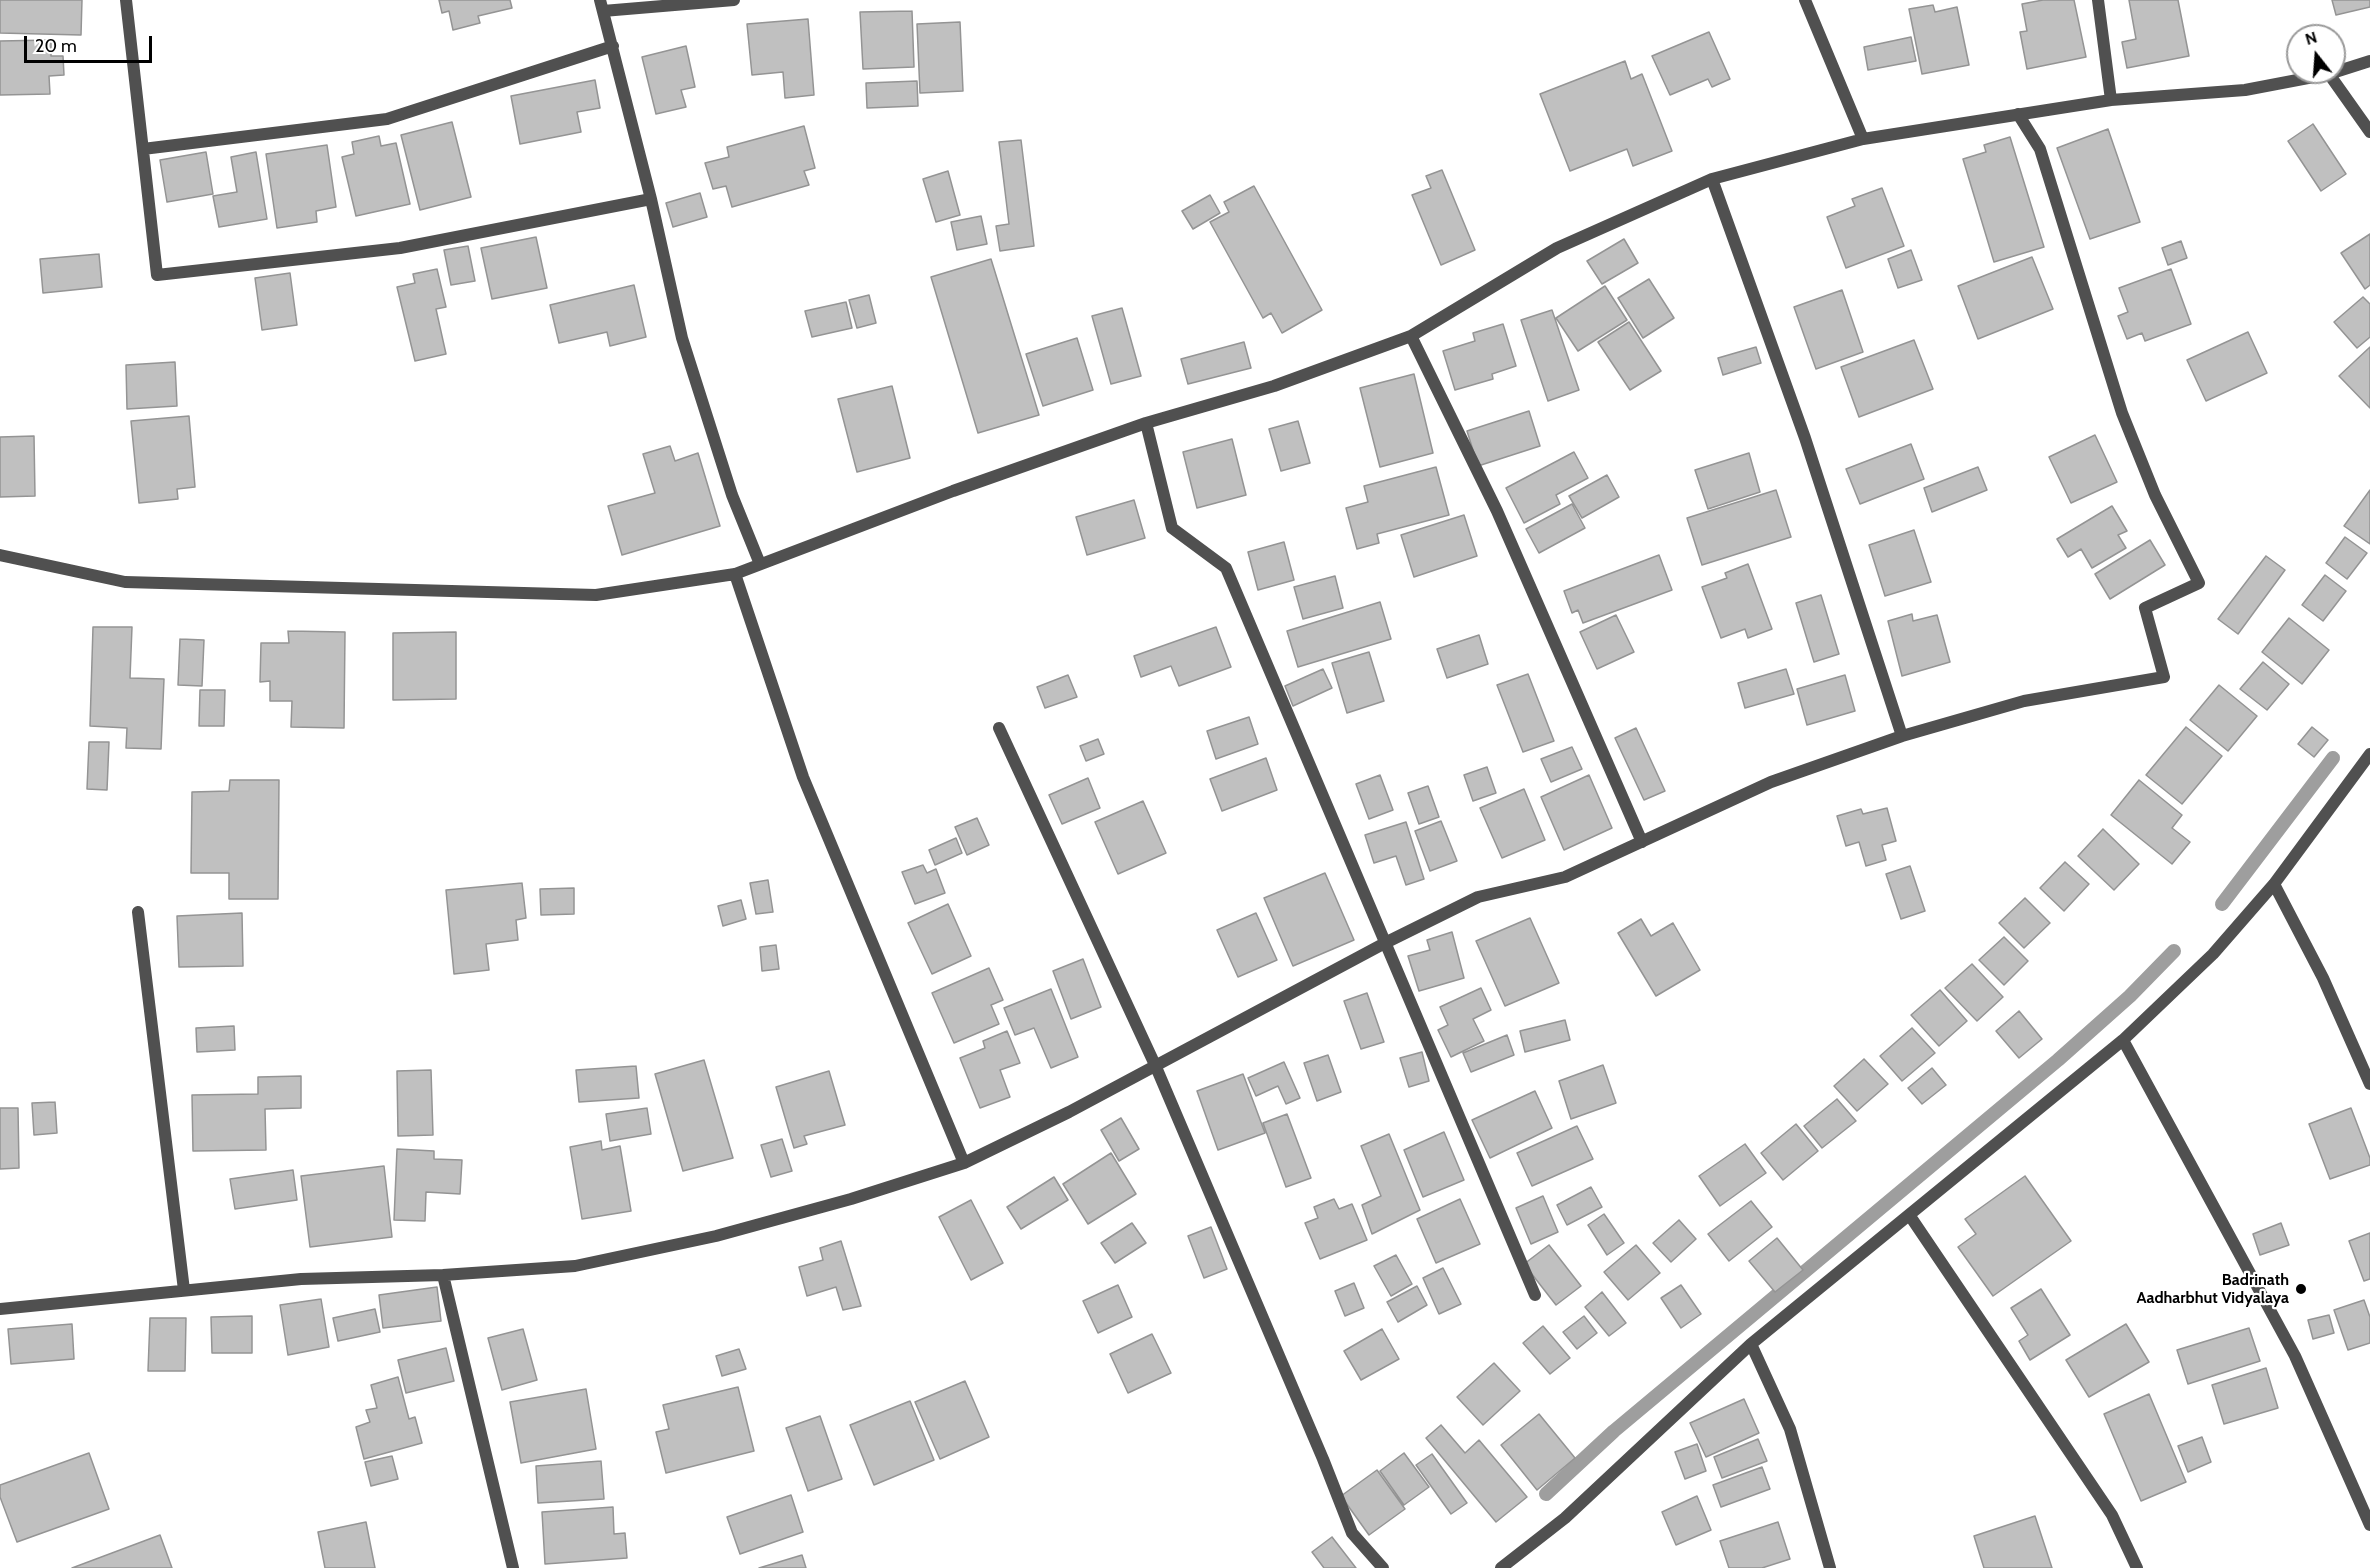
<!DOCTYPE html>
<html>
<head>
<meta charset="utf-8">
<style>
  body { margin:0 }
  #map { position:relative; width:2370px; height:1568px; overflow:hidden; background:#fff; font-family:Cabin,sans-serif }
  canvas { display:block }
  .north { position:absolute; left:2286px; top:24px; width:60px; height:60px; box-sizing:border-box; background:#fff; border:2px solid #999; border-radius:50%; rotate:343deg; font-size:16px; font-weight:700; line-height:24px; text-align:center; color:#000 }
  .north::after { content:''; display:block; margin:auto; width:21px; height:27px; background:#000; clip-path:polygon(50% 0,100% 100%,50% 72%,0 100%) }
  .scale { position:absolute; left:24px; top:36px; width:128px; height:27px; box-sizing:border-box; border:3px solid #000; border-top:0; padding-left:8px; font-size:18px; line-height:21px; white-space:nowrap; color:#000; -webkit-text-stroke:4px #fff; paint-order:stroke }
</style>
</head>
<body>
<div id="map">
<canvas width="2370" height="1568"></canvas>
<div class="north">N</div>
<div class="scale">20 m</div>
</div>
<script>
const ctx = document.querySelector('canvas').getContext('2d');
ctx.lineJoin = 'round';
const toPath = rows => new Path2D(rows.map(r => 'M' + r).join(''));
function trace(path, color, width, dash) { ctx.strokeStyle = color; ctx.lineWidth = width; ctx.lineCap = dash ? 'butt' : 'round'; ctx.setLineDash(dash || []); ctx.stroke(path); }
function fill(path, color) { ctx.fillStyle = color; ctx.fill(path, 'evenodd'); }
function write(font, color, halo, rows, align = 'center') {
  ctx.font = font + ' Cabin,sans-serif'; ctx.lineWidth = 4.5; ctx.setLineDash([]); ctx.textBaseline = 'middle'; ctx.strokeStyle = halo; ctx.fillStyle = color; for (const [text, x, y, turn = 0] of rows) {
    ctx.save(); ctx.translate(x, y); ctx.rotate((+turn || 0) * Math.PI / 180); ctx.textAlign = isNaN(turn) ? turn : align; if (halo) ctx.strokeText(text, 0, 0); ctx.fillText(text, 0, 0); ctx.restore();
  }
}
trace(toPath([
  [2222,904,2333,758],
  [1546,1494,1614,1431,2058,1060,2130,996,2174,951]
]), '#9e9e9e', 14);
const building = toPath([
  [0,0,82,0,81,35,0,33,0,0],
  [439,0,510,0,512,8,478,16,480,23,453,30,449,11,442,13,439,0],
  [2043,0,2074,0,2086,57,2027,69,2020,32,2027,31,2022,4,2043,0],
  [2129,0,2178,0,2189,56,2127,68,2122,42,2136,39,2129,0],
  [2332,0,2370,0,2370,7,2336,15,2332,0],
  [1933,5,1935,12,1957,7,1969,65,1922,74,1909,9,1933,5],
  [912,11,914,67,863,69,860,12,912,11],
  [808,19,814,95,785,98,783,72,752,75,747,24,808,19],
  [960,22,963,91,920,93,917,24,960,22],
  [1709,32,1730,79,1712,87,1708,79,1670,95,1652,56,1709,32],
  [1911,37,1916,61,1868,70,1864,47,1911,37],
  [51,40,51,56,63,56,64,75,49,76,50,94,0,95,0,41,51,40],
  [686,46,695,87,681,90,686,107,656,114,642,57,686,46],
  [1625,61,1631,79,1642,74,1672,151,1633,166,1627,149,1570,171,1540,94,1625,61],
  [595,80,600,108,577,112,581,132,520,144,511,96,595,80],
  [917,81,918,106,867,108,866,83,917,81],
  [452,122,471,197,420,210,401,135,452,122],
  [2313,124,2346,174,2321,191,2288,141,2313,124],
  [804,126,815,168,804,171,809,185,732,207,726,186,713,189,705,163,729,157,727,147,804,126],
  [2108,129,2140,222,2090,239,2057,148,2108,129],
  [379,136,381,146,396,143,410,204,356,216,342,157,354,154,352,142,379,136],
  [2010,137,2044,247,1994,262,1963,159,1986,152,1984,145,2010,137],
  [1021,140,1034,246,1000,251,996,226,1009,224,999,142,1021,140],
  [327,145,336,207,316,211,317,222,277,228,266,154,327,145],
  [206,152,213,194,167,202,160,160,206,152],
  [256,152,267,219,219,227,213,196,237,192,231,157,256,152],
  [1442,170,1475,250,1441,265,1412,195,1431,188,1426,176,1442,170],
  [948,171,960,215,936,222,923,179,948,171],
  [1254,186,1322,310,1282,333,1271,313,1263,318,1210,222,1229,212,1224,202,1254,186],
  [1882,188,1904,246,1846,268,1827,217,1855,206,1852,199,1882,188],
  [700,193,707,217,673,227,666,203,700,193],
  [1210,195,1220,213,1193,229,1182,211,1210,195],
  [981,216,987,244,957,250,951,222,981,216],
  [2370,234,2370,285,2365,289,2341,253,2370,234],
  [536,237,547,288,492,299,481,248,536,237],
  [1624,239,1638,263,1602,284,1587,261,1624,239],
  [2181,241,2187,258,2168,265,2162,248,2181,241],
  [468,246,475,281,451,285,444,250,468,246],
  [1911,250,1922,280,1898,288,1888,259,1911,250],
  [99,254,102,287,43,293,40,259,99,254],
  [2032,257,2053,309,1978,339,1958,286,2032,257],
  [991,259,1039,415,978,433,931,277,991,259],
  [437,269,446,307,436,309,446,354,415,361,397,287,415,283,413,274,437,269],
  [2171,269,2191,324,2145,341,2142,333,2127,339,2118,316,2128,312,2119,288,2171,269],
  [290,273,297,325,262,330,255,278,290,273],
  [1649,279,1674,318,1643,338,1618,298,1649,279],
  [634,285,646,337,610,346,607,332,559,343,550,305,634,285],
  [1605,286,1627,320,1578,351,1556,318,1605,286],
  [1842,290,1863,352,1816,369,1794,307,1842,290],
  [869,295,876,323,857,328,849,300,869,295],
  [2363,297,2370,304,2370,337,2357,348,2334,322,2363,297],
  [846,302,852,328,812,337,805,311,846,302],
  [1122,308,1141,376,1111,384,1092,316,1122,308],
  [1552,310,1579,390,1548,401,1521,320,1552,310],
  [1629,322,1661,371,1630,390,1598,342,1629,322],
  [1503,324,1516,366,1492,374,1493,379,1455,390,1443,351,1475,341,1473,333,1503,324],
  [2248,332,2267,373,2206,401,2187,360,2248,332],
  [1077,338,1093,390,1043,406,1026,354,1077,338],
  [1914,340,1933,389,1859,417,1841,367,1914,340],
  [1244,342,1251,368,1188,384,1181,359,1244,342],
  [1756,347,1761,363,1723,375,1718,358,1756,347],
  [2370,347,2370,408,2339,376,2370,347],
  [175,362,177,406,127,409,126,365,175,362],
  [1414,374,1433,453,1380,467,1360,388,1414,374],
  [892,386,910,458,857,472,838,399,892,386],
  [1529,411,1540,446,1478,466,1467,431,1529,411],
  [189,416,195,487,177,489,178,499,139,503,131,421,189,416],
  [1298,421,1310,463,1281,471,1269,429,1298,421],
  [2095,435,2117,482,2071,503,2049,457,2095,435],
  [34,436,35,496,0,497,0,437,34,436],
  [1232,439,1246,495,1197,508,1183,452,1232,439],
  [1911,444,1924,479,1860,504,1846,469,1911,444],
  [670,446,675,461,698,453,720,526,622,555,608,506,655,493,643,454,670,446],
  [1574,452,1588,478,1556,495,1560,504,1524,523,1506,488,1574,452],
  [1749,453,1760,492,1708,509,1695,470,1749,453],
  [1436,467,1449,515,1377,534,1379,543,1357,549,1346,508,1368,502,1364,486,1436,467],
  [1978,467,1987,490,1932,512,1924,488,1978,467],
  [1607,475,1619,497,1582,518,1569,496,1607,475],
  [1776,490,1791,537,1702,565,1687,518,1776,490],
  [2370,490,2370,544,2344,526,2370,490],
  [1134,500,1145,538,1087,555,1076,517,1134,500],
  [1572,504,1585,528,1539,553,1526,529,1572,504],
  [2112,506,2127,531,2118,535,2126,548,2092,568,2081,549,2068,557,2057,539,2112,506],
  [1464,515,1477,556,1414,577,1401,535,1464,515],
  [1914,530,1931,582,1885,596,1869,545,1914,530],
  [2345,537,2367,553,2347,579,2326,563,2345,537],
  [2150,540,2165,565,2110,599,2095,574,2150,540],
  [1284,542,1294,580,1258,590,1248,552,1284,542],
  [1659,555,1672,590,1583,623,1578,610,1572,613,1564,591,1659,555],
  [2266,556,2285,570,2238,634,2218,619,2266,556],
  [1748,564,1772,629,1748,638,1745,629,1721,638,1702,587,1727,578,1725,573,1748,564],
  [2325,575,2346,591,2323,621,2302,605,2325,575],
  [1335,576,1343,608,1303,619,1294,587,1335,576],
  [1821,595,1839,654,1814,662,1796,603,1821,595],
  [1380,602,1391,639,1298,667,1287,631,1380,602],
  [1912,614,1913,621,1937,615,1950,662,1902,676,1888,621,1912,614],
  [1616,615,1634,652,1597,669,1580,632,1616,615],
  [2289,618,2329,650,2302,684,2262,652,2289,618],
  [93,627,132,627,130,678,164,679,161,749,126,748,127,728,90,726,93,627],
  [1216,627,1231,667,1179,686,1171,666,1141,677,1134,656,1216,627],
  [288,631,345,632,344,728,291,727,292,701,270,701,270,681,260,682,261,643,289,643,288,631],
  [456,632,456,699,393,700,393,633,456,632],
  [1479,635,1488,664,1447,678,1437,649,1479,635],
  [180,639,204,640,202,686,178,685,180,639],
  [1369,652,1384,701,1347,713,1332,663,1369,652],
  [2263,662,2289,684,2267,710,2240,689,2263,662],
  [1323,669,1332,688,1293,706,1285,686,1323,669],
  [1786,669,1794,694,1745,708,1738,683,1786,669],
  [1528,674,1554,741,1523,752,1497,685,1528,674],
  [1068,675,1077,697,1045,708,1037,687,1068,675],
  [1845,675,1855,711,1807,725,1797,689,1845,675],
  [2219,685,2257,716,2228,751,2190,720,2219,685],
  [200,690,225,690,224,726,199,726,200,690],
  [1249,717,1258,744,1216,759,1207,731,1249,717],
  [2186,727,2222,756,2182,804,2146,775,2186,727],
  [2312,727,2328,740,2314,757,2298,744,2312,727],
  [1636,728,1665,791,1644,800,1615,738,1636,728],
  [1098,739,1104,754,1086,761,1080,746,1098,739],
  [89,742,109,742,107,790,87,789,89,742],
  [1572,747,1582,769,1551,782,1541,759,1572,747],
  [1266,758,1277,790,1222,811,1210,779,1266,758],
  [1487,767,1496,793,1473,801,1464,775,1487,767],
  [1380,775,1393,810,1369,819,1356,784,1380,775],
  [1589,775,1612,828,1564,850,1541,797,1589,775],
  [1088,778,1100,808,1062,824,1049,795,1088,778],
  [230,780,279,780,278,899,229,899,229,873,191,873,192,792,229,791,230,780],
  [2139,780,2182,815,2172,828,2190,842,2172,864,2111,815,2139,780],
  [1428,786,1439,817,1419,824,1408,793,1428,786],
  [1524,789,1545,840,1502,858,1480,808,1524,789],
  [1143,801,1166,853,1118,874,1095,822,1143,801],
  [1887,808,1896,841,1882,845,1886,860,1866,866,1859,842,1846,846,1837,816,1861,809,1863,814,1887,808],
  [977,818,989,845,967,855,955,827,977,818],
  [1441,821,1457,861,1430,871,1415,831,1441,821],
  [1406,822,1424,879,1406,885,1396,856,1374,863,1365,835,1406,822],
  [2103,829,2139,864,2114,890,2078,856,2103,829],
  [956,838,962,853,935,865,929,850,956,838],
  [2065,862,2089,884,2064,911,2040,888,2065,862],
  [923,865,927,873,936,869,945,893,915,904,902,872,923,865],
  [1910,866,1925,911,1901,919,1886,874,1910,866],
  [1325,873,1354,940,1293,966,1264,898,1325,873],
  [768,880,773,912,756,914,750,883,768,880],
  [522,883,526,918,516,920,518,940,486,944,489,970,454,974,446,890,522,883],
  [574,888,574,914,541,915,540,889,574,888],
  [2025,898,2050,923,2024,948,1999,923,2025,898],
  [741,900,746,919,723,926,718,906,741,900],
  [948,904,971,956,932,974,908,923,948,904],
  [242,913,243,966,179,967,177,916,242,913],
  [1256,913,1277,960,1238,977,1217,930,1256,913],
  [1530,918,1559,983,1505,1006,1476,941,1530,918],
  [1641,919,1651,936,1673,923,1700,970,1656,996,1618,933,1641,919],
  [1452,932,1464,978,1419,991,1408,956,1430,950,1427,940,1452,932],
  [2004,937,2028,961,2004,985,1979,960,2004,937],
  [776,945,779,969,762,971,760,947,776,945],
  [1083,959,1101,1007,1071,1019,1053,971,1083,959],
  [1972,964,2003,997,1977,1021,1945,988,1972,964],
  [989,968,1003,1000,991,1005,999,1024,954,1043,932,993,989,968],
  [1481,988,1491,1010,1473,1019,1484,1041,1451,1057,1438,1030,1448,1025,1440,1007,1481,988],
  [1051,989,1078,1057,1051,1068,1034,1028,1015,1035,1004,1008,1051,989],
  [1940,990,1967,1021,1939,1046,1911,1015,1940,990],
  [1367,993,1384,1042,1361,1049,1344,1001,1367,993],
  [2019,1011,2042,1039,2019,1058,1996,1031,2019,1011],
  [1565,1020,1570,1040,1525,1052,1520,1031,1565,1020],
  [234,1026,235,1050,197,1052,196,1028,234,1026],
  [1912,1028,1935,1053,1902,1081,1880,1056,1912,1028],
  [1007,1031,1020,1063,1000,1070,1010,1097,980,1108,960,1058,985,1048,983,1041,1007,1031],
  [1507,1035,1514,1055,1471,1072,1463,1053,1507,1035],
  [1422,1052,1429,1081,1409,1087,1400,1058,1422,1052],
  [1328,1055,1341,1092,1317,1101,1304,1063,1328,1055],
  [1864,1059,1888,1084,1857,1111,1834,1086,1864,1059],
  [704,1060,733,1158,683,1171,655,1074,704,1060],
  [1284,1062,1300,1098,1286,1104,1278,1086,1256,1096,1248,1078,1284,1062],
  [1603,1065,1616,1103,1571,1119,1559,1081,1603,1065],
  [636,1066,639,1098,579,1102,576,1070,636,1066],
  [1932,1068,1946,1085,1922,1104,1908,1088,1932,1068],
  [431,1070,433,1135,398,1136,397,1071,431,1070],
  [829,1071,845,1125,804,1136,807,1144,794,1148,776,1087,829,1071],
  [1243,1074,1265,1133,1218,1150,1197,1091,1243,1074],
  [301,1076,301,1108,265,1109,266,1150,193,1151,192,1095,258,1094,258,1077,301,1076],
  [1535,1091,1552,1128,1490,1158,1472,1120,1535,1091],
  [1837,1099,1856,1121,1822,1148,1804,1126,1837,1099],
  [55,1102,57,1133,34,1135,32,1103,55,1102],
  [0,1108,18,1108,19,1168,0,1169,0,1108],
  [647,1108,651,1134,610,1141,606,1114,647,1108],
  [2351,1108,2370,1158,2370,1165,2330,1179,2309,1124,2351,1108],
  [1287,1114,1311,1178,1286,1187,1263,1123,1287,1114],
  [1121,1118,1139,1149,1119,1161,1101,1130,1121,1118],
  [1796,1124,1818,1151,1783,1180,1761,1153,1796,1124],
  [1577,1126,1593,1159,1532,1186,1517,1153,1577,1126],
  [1444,1132,1464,1180,1423,1197,1404,1150,1444,1132],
  [1389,1134,1420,1210,1372,1234,1362,1205,1381,1196,1361,1146,1389,1134],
  [782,1139,792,1171,771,1177,761,1145,782,1139],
  [601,1141,602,1150,620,1146,631,1211,582,1219,570,1147,601,1141],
  [1745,1144,1766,1173,1720,1206,1699,1176,1745,1144],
  [397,1149,434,1151,434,1159,462,1160,460,1194,426,1192,425,1221,394,1220,397,1149],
  [1111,1153,1136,1194,1088,1224,1063,1184,1111,1153],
  [384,1166,392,1237,310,1247,301,1176,384,1166],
  [293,1170,297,1200,235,1209,230,1179,293,1170],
  [2025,1176,2071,1241,1993,1296,1958,1247,1976,1234,1965,1219,2025,1176],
  [1054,1177,1068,1200,1021,1229,1007,1207,1054,1177],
  [1591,1187,1602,1207,1567,1225,1557,1205,1591,1187],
  [1543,1196,1558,1232,1531,1244,1516,1208,1543,1196],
  [1334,1199,1339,1209,1352,1204,1367,1240,1320,1259,1305,1223,1318,1218,1314,1207,1334,1199],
  [1460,1199,1480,1244,1436,1263,1417,1219,1460,1199],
  [971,1200,1003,1263,971,1280,939,1217,971,1200],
  [1751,1201,1772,1227,1729,1261,1708,1234,1751,1201],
  [1604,1214,1624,1243,1607,1255,1588,1225,1604,1214],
  [1679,1220,1696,1239,1671,1262,1653,1243,1679,1220],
  [1132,1223,1146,1243,1115,1263,1101,1243,1132,1223],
  [2281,1223,2289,1245,2260,1255,2253,1234,2281,1223],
  [1211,1227,1227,1269,1204,1278,1188,1236,1211,1227],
  [2370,1233,2370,1279,2364,1281,2349,1241,2370,1233],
  [1777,1238,1803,1270,1775,1292,1749,1261,1777,1238],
  [841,1241,861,1306,843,1310,836,1287,807,1296,799,1267,823,1260,820,1248,841,1241],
  [1549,1245,1581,1286,1556,1305,1524,1264,1549,1245],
  [1636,1245,1660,1273,1628,1300,1604,1272,1636,1245],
  [1396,1255,1412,1284,1391,1296,1374,1266,1396,1255],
  [1443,1268,1461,1304,1439,1314,1423,1278,1443,1268],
  [1354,1283,1364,1308,1345,1316,1335,1291,1354,1283],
  [1118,1285,1132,1317,1098,1333,1083,1301,1118,1285],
  [1681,1285,1701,1314,1681,1328,1661,1298,1681,1285],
  [1417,1286,1427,1305,1398,1322,1387,1302,1417,1286],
  [437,1287,441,1321,383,1328,379,1295,437,1287],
  [2041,1289,2070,1335,2030,1360,2019,1341,2028,1335,2011,1308,2041,1289],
  [1602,1292,1626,1323,1609,1336,1585,1307,1602,1292],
  [321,1299,329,1347,288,1355,280,1305,321,1299],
  [2364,1300,2370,1317,2370,1343,2348,1350,2334,1310,2364,1300],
  [375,1309,380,1332,338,1341,333,1318,375,1309],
  [2329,1315,2334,1333,2313,1339,2308,1320,2329,1315],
  [252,1316,252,1353,212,1353,211,1317,252,1316],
  [1584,1316,1597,1333,1577,1349,1563,1332,1584,1316],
  [150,1318,186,1318,185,1371,148,1371,150,1318],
  [72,1324,74,1359,11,1364,8,1329,72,1324],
  [2126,1324,2149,1362,2089,1397,2066,1360,2126,1324],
  [1543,1326,1570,1358,1550,1374,1523,1343,1543,1326],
  [2249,1328,2260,1361,2188,1384,2177,1350,2249,1328],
  [523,1329,537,1380,502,1390,488,1338,523,1329],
  [1382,1329,1399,1359,1361,1380,1344,1351,1382,1329],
  [1152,1334,1171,1373,1128,1393,1110,1354,1152,1334],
  [446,1348,454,1381,406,1393,398,1360,446,1348],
  [739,1349,746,1369,722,1376,716,1356,739,1349],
  [1494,1363,1520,1391,1483,1425,1457,1397,1494,1363],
  [2266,1368,2278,1408,2224,1424,2212,1385,2266,1368],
  [398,1377,409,1419,415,1417,422,1443,364,1459,356,1427,370,1422,366,1410,377,1408,371,1385,398,1377],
  [965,1381,989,1437,940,1459,915,1402,965,1381],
  [738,1387,754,1451,666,1473,656,1432,669,1429,663,1405,738,1387],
  [586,1389,596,1449,521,1463,510,1402,586,1389],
  [2149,1394,2186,1482,2141,1501,2104,1414,2149,1394],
  [1744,1399,1759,1433,1706,1457,1690,1423,1744,1399],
  [910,1401,934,1460,874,1485,850,1425,910,1401],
  [1539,1414,1575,1458,1537,1490,1501,1445,1539,1414],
  [820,1416,842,1479,808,1491,786,1428,820,1416],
  [1441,1425,1465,1453,1479,1440,1527,1497,1496,1522,1426,1438,1441,1425],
  [2202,1437,2211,1462,2188,1472,2178,1446,2202,1437],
  [1758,1439,1767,1461,1722,1478,1714,1457,1758,1439],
  [1697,1444,1706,1471,1685,1479,1675,1452,1697,1444],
  [89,1453,109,1509,17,1542,0,1497,0,1485,89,1453],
  [1404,1453,1429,1487,1404,1505,1380,1471,1404,1453],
  [1432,1454,1467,1503,1451,1514,1416,1465,1432,1454],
  [392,1456,398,1479,371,1486,365,1462,392,1456],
  [601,1461,604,1499,538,1503,536,1466,601,1461],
  [1762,1467,1770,1489,1721,1507,1713,1485,1762,1467],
  [1377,1470,1405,1509,1369,1535,1341,1496,1377,1470],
  [791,1495,803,1532,740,1554,727,1517,791,1495],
  [1697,1496,1711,1530,1676,1545,1662,1512,1697,1496],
  [613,1507,614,1534,625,1533,627,1558,545,1564,542,1512,613,1507],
  [2035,1516,2052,1568,1984,1568,1974,1536,2035,1516],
  [366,1522,375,1568,325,1568,318,1532,366,1522],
  [1778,1522,1790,1559,1762,1568,1729,1568,1720,1541,1778,1522],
  [160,1535,172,1568,72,1568,160,1535],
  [1332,1537,1356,1568,1324,1568,1312,1552,1332,1537],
  [802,1555,806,1568,759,1568,802,1555]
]);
fill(building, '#c0c0c0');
trace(building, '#949494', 1.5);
trace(toPath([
  [126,0,157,275,400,248,651,199],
  [600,0,651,199,682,338,732,495,760,564],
  [1805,0,1863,139],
  [2098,0,2111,100],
  [603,11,734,0],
  [2329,74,2370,132],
  [143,149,387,119,613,46],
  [1712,179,1805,438,1902,736],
  [1411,336,1497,511,1642,842],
  [1146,423,1172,528,1226,568,1535,1295],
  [0,555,125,582,596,595,735,574,953,491,1146,423,1274,386,1411,336,1557,248,1712,179,1863,139,2111,100,2245,90,2329,74,2370,61],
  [735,574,803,777,964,1163],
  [999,728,1156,1067,1323,1459,1352,1533,1383,1568],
  [2274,884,2323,978,2370,1084],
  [138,912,184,1290],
  [2123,1040,2295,1356,2370,1525],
  [1910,1216,2112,1515,2137,1568],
  [443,1275,513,1568],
  [0,1309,301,1279,443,1275,575,1266,716,1236,851,1199,964,1163,1069,1112,1385,943,1478,897,1565,877,1771,782,1902,736,2024,701,2164,677,2145,608,2199,583,2155,495,2122,413,2040,149,2018,114],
  [1751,1344,1790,1429,1830,1568],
  [1501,1568,1565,1518,1751,1344,2123,1040,2213,954,2274,884,2370,754]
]), '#505050', 12);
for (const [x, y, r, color] of [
  [2301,1289,6,"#000"]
]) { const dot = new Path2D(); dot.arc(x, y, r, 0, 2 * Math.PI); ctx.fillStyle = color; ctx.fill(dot); trace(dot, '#fff', 2); }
write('bold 16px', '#000', '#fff', [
  ["Badrinath",2289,1280],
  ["Aadharbhut Vidyalaya",2289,1298]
], 'right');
</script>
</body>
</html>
